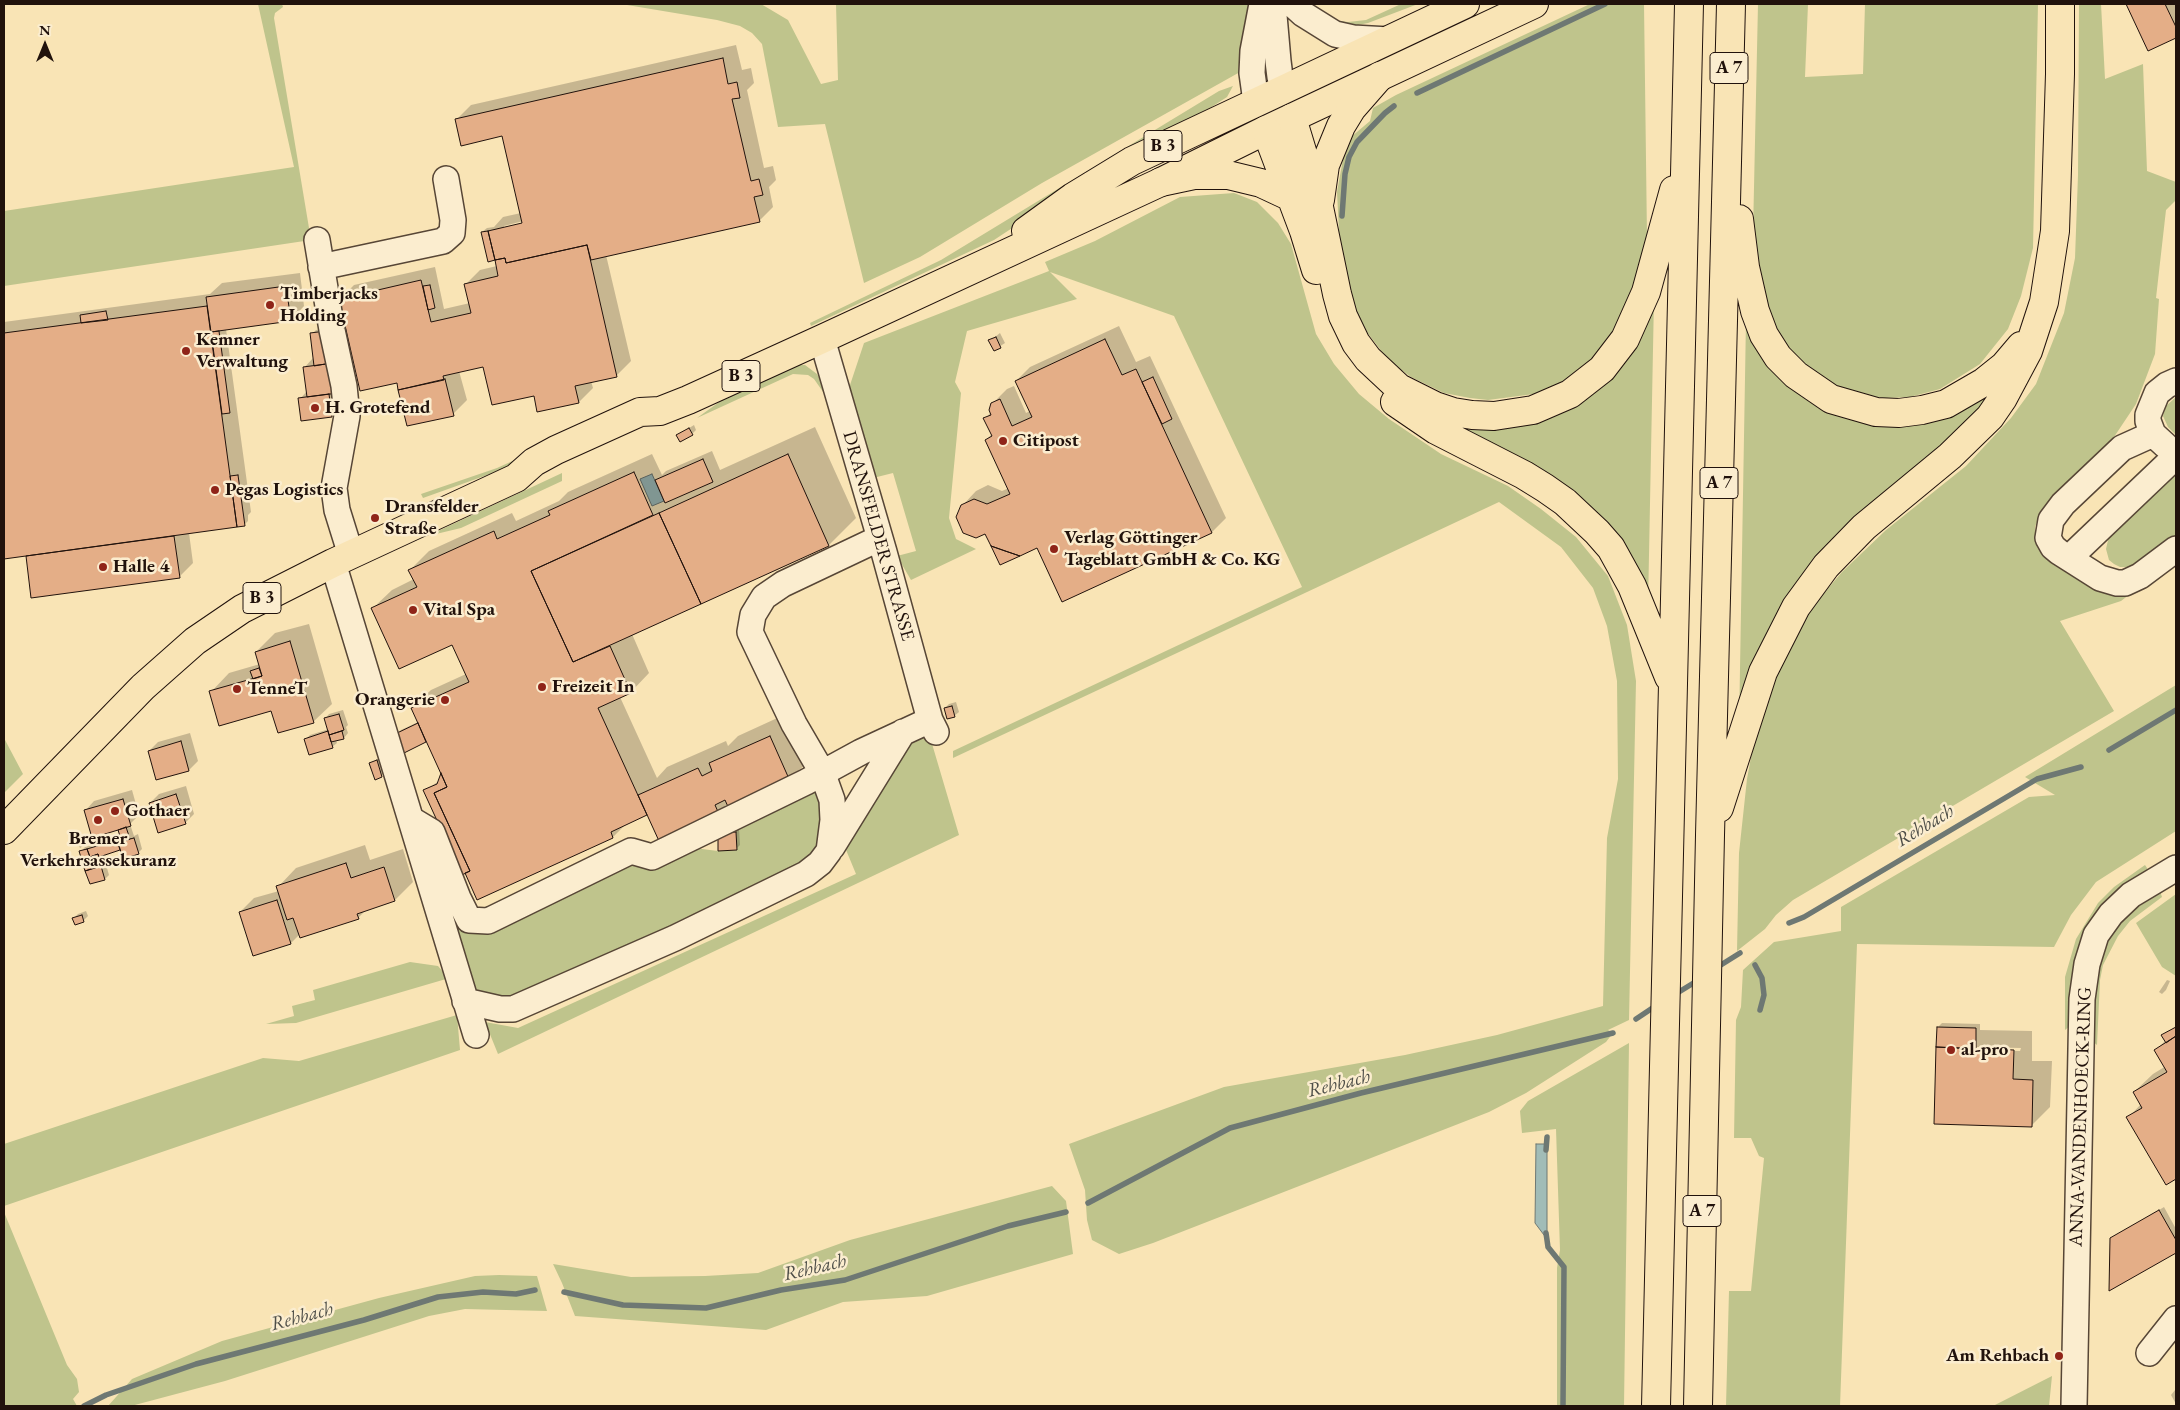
<!DOCTYPE html>
<html>
<head>
<meta charset="utf-8">
<style>
  body { margin:0 }
  #map { position:relative; width:2180px; height:1410px; overflow:hidden; background:#f9e4b5; font-family:"EB Garamond",serif }
  canvas { display:block }
  .frame { position:absolute; inset:0; border:5px solid #21120c; pointer-events:none }
  .north { position:absolute; left:20px; top:20px; width:50px; height:50px; -webkit-text-stroke:4px #fbedcf; paint-order:stroke; rotate:0deg; font-size:14px; font-weight:700; line-height:20px; text-align:center; color:#21120c }
  .north::after { content:''; display:block; margin:auto; width:18px; height:22px; background:#21120c; clip-path:polygon(50% 0,100% 100%,50% 72%,0 100%) }
</style>
</head>
<body>
<div id="map">
<canvas width="2180" height="1410"></canvas>
<div class="frame"></div>
<div class="north">N</div>
</div>
<script>
const ctx = document.querySelector('canvas').getContext('2d');
ctx.lineJoin = 'round';
function fill(path, color) { ctx.fillStyle = color; ctx.fill(path, 'evenodd'); }
const toPath = rows => new Path2D(rows.map(r => 'M' + r).join(''));
function trace(path, color, width, dash) { ctx.strokeStyle = color; ctx.lineWidth = width; ctx.lineCap = dash ? 'butt' : 'round'; ctx.setLineDash(dash || []); ctx.stroke(path); }
function write(font, color, halo, rows, align = 'center') {
  ctx.font = font + ' "EB Garamond",serif'; ctx.lineWidth = 5; ctx.setLineDash([]); ctx.textBaseline = 'middle'; ctx.strokeStyle = halo; ctx.fillStyle = color; for (const [text, x, y, turn = 0] of rows) {
    ctx.save(); ctx.translate(x, y); ctx.rotate((+turn || 0) * Math.PI / 180); ctx.textAlign = isNaN(turn) ? turn : align; if (halo) ctx.strokeText(text, 0, 0); ctx.fillText(text, 0, 0); ctx.restore();
  }
}
fill(toPath([
  [258,4,282,4,283,7,275,13,274,18,311,240,4,286,4,211,294,167],
  [621,4,761,4,788,20,821,84,838,80,836,4,1250,4,1240,72,1042,183,920,257,864,283,825,124,778,127,762,44,752,33,740,26,717,20],
  [1401,4,1418,4,1368,23,1353,26,1326,19,1348,22,1366,20],
  [1590,4,1644,4,1647,238,1638,274,1616,326,1601,350,1583,369,1554,387,1534,394,1488,400,1470,398,1444,393,1411,377,1389,361,1366,331,1355,308,1340,251,1337,192,1343,159,1351,137,1370,121,1373,108,1396,95],
  [1758,4,1808,4,1805,77,1863,74,1865,4,2038,4,2033,248,2021,296,2008,329,1980,364,1940,389,1910,397,1885,398,1861,396,1830,387,1786,352,1764,307,1753,233],
  [2079,4,2101,4,2105,79,2143,64,2147,171,2176,182,2176,200,2166,210,2156,298,2159,299,2155,354,2136,404,2110,443,2048,504,2039,516,2035,527,2036,541,2044,555,2134,591,2121,601,2060,621,2114,711,1793,900,1776,915,1765,929,1737,951,1739,853,1747,779,1753,746,1778,665,1807,613,1842,572,1886,530,1966,466,2011,418,2036,384,2064,313,2075,258,2078,175],
  [1233,86,1227,97,1210,108,1143,142,994,240,811,326,810,323,941,260,1219,91],
  [1234,193,1257,202,1278,223,1291,244,1316,334,1334,364,1359,394,1389,419,1441,454,1508,486,1541,509,1576,537,1608,576,1627,625,1636,681,1629,1020,1608,1030,1613,1033,1606,1042,1526,1093,1489,1112,1153,1243,1119,1254,1092,1240,1087,1220,1085,1190,1069,1144,1224,1087,1405,1055,1497,1035,1603,1006,1607,838,1618,779,1617,681,1607,626,1593,588,1561,547,1499,502,953,758,953,751,1302,587,1174,316,1050,272,1077,299,967,331,955,382,961,393,949,518,956,539,976,549,911,580,897,556,916,551,893,473,873,478,849,388,864,343,1049,271,1045,262,1095,241,1180,197],
  [1654,298,1648,606,1624,555,1425,416,1534,419],
  [1746,320,1867,419,2009,381,1863,521,1739,727],
  [798,365,805,365,817,374,824,386,828,399,814,379,808,375,793,374,697,418,729,395,792,366],
  [2176,397,2176,435,2168,427,2163,416,2166,406],
  [548,445,521,461,490,474,423,498,421,494,497,468],
  [2176,471,2176,538,2133,567,2120,567,2114,564,2109,560,2106,549,2109,536],
  [562,473,562,481,461,528,436,534,436,532],
  [2176,685,2176,831,2096,882,2071,915,2054,947,1857,944,1840,1406,1726,1406,1729,1291,1751,1291,1764,1158,1759,1156,1751,1138,1734,1138,1736,1020,1741,1007,1743,970,1774,942,1841,931,1841,907,2029,797,2055,795,2025,777],
  [930,737,959,835,498,1054,485,1022,518,1028,856,874,844,845,908,740],
  [4,738,23,774,4,793],
  [816,785,826,800,821,845,805,867,510,1003,481,996,470,987,444,888,461,923,632,860,635,867,642,864,655,869,694,848,718,851,736,850,736,832,718,833],
  [2145,865,2149,871,2076,959,2072,978,2071,1025,2065,1030,2065,977,2076,939,2098,903,2114,887],
  [2160,891,2162,897,2130,921,2118,936,2103,965,2100,980,2097,1045,2091,1040,2092,983,2104,949,2113,932,2126,916],
  [2176,894,2176,976,2162,967,2136,923],
  [410,962,438,966,444,973,446,979,296,1023,266,1024,294,1016,292,1006,315,1000,313,990],
  [457,1015,460,1050,4,1206,4,1144,263,1058,299,1061],
  [1629,1043,1624,1406,1557,1406,1557,1268,1560,1250,1556,1129,1522,1133,1520,1111,1528,1101],
  [1052,1186,1066,1201,1073,1254,927,1296,843,1302,766,1330,575,1316,562,1283,553,1264,631,1277,705,1276,758,1273,850,1240],
  [4,1212,67,1365,77,1379,79,1392,73,1399,77,1406,4,1406],
  [499,1275,537,1276,547,1311,465,1309,429,1316,225,1381,131,1406,108,1406,132,1379,222,1341,379,1298,475,1276],
  [2052,1376,2049,1406,1993,1406]
]), '#bfc48c');
const water = toPath([
  [652,474,664,501,652,506,640,479,652,474],
  [1536,1144,1547,1144,1547,1239,1535,1223,1536,1144]
]);
fill(water, '#a1bcb7');
trace(water, '#6e7873', 1);
fill(toPath([
  [2127,4,2176,4,2176,36,2149,49],
  [736,45,742,70,751,68,754,83,747,90,764,168,773,166,776,180,769,187,773,207,759,221,606,255,631,361,617,375,591,381,593,388,579,402,535,395,484,366,459,371,467,400,453,414,398,381,340,299,354,285,435,267,444,309,470,303,466,284,480,270,497,266,495,258,482,232,487,228,494,227,503,217,521,213,503,135,457,119,471,105],
  [527,220,528,223,504,228,504,226],
  [300,273,304,306,291,320,226,329,251,512,248,515,248,521,244,525,189,533,193,563,179,577,32,597,27,554,4,557,4,322,210,294,222,283],
  [1119,326,1136,362,1150,356,1226,518,1212,532,1062,601,1037,547,1001,564,986,532,962,506,976,491,988,485,1002,491,1009,488,986,440,992,434,985,419,991,412,992,404,1007,389,1014,386,1026,413,1030,411,1016,381,1030,367],
  [330,328,340,407,331,416,300,399,307,391,304,368,313,358,312,334,316,330],
  [1000,333,1005,343,994,350,990,341],
  [694,425,696,430,692,434,678,435],
  [815,427,856,518,829,545,632,634,649,673,631,692,620,697,657,778,667,767,726,741,728,746,738,736,797,709,817,753,789,780,728,803,718,813,648,814,627,823,613,837,425,790,439,781,442,773,427,741,404,751,397,734,401,730,418,722,412,708,431,690,466,674,453,643,373,608,392,590,414,579,410,570,429,551,512,513,516,521,559,501,568,492,652,454,662,475,666,471,712,451,720,470],
  [309,624,332,704,313,722,211,692,229,673,260,664,256,652,275,633],
  [956,702,959,712,954,716,945,708,949,704],
  [343,710,348,725,346,727,348,733,344,738,336,740,337,743,332,747,306,739,310,735,329,729,325,719,329,714],
  [190,733,198,761,189,770,157,779,149,751,158,742],
  [381,757,386,772,376,778,371,763],
  [186,786,194,814,185,823,150,803,159,794],
  [132,790,139,815,130,824,134,836,138,834,142,849,138,853,121,849,103,854,109,875,105,879,90,883,81,852,85,847,121,837,119,830,85,811,94,801],
  [739,828,740,845,736,849,723,829],
  [85,838,87,843,80,848,78,843],
  [365,845,370,860,403,849,413,882,395,900,366,910,358,918,300,934,291,943,240,912,254,898,279,891,278,887,296,868],
  [86,911,88,916,83,921,74,918,78,914],
  [2167,980,2170,981,2166,990,2162,994,2159,992],
  [1942,1023,1980,1024,1980,1030,2032,1031,2032,1061,2052,1061,2050,1107,2032,1125,1938,1027],
  [1975,1047,2021,1048,2020,1051,1973,1050],
  [2176,1026,2176,1178,2167,1183,2128,1118,2141,1104,2134,1092,2153,1074,2166,1066,2156,1050,2166,1040,2163,1035],
  [2164,1207,2176,1229,2176,1251,2110,1289,2112,1239],
  [2175,1390,2176,1390,2176,1404,2171,1395]
]), '#0003');
trace(toPath([
  [1417,93,1605,4],
  [1342,216,1345,174,1349,157,1357,142,1385,113,1394,106],
  [2109,750,2176,710],
  [1789,923,1804,917,2037,779,2081,767],
  [1755,965,1762,978,1764,995,1760,1010],
  [1716,968,1740,953],
  [1674,995,1700,979],
  [1636,1019,1657,1005],
  [1546,1150,1547,1137],
  [1088,1203,1230,1128,1361,1093,1613,1033],
  [1546,1233,1548,1247,1564,1267,1563,1406],
  [564,1292,623,1305,706,1308,781,1290,845,1280,1008,1226,1066,1212],
  [84,1406,106,1395,196,1364,364,1320,438,1297,483,1292,516,1294,535,1290]
]), '#6e7873', 5.5);
const building = toPath([
  [2126,4,2165,4,2176,27,2176,38,2148,51,2126,4],
  [723,58,728,84,737,82,740,98,732,99,751,181,759,179,763,195,754,197,760,222,591,260,587,245,506,263,505,258,495,260,488,231,522,223,502,136,461,146,455,119,723,58],
  [488,231,495,260,488,262,481,232,488,231],
  [587,245,617,377,575,386,579,403,537,412,534,396,492,405,483,367,443,376,444,380,398,390,397,383,360,391,339,299,421,280,431,322,471,313,464,284,498,276,495,260,505,258,506,263,587,245],
  [430,285,435,308,428,310,423,286,430,285],
  [286,286,291,321,211,332,206,297,286,286],
  [207,306,237,527,4,559,4,333,207,306],
  [106,311,108,320,81,323,80,315,106,311],
  [219,331,230,413,222,414,211,332,219,331],
  [326,331,331,363,314,366,310,333,326,331],
  [996,337,1001,348,994,351,988,340,996,337],
  [1105,339,1122,375,1136,369,1212,533,1062,602,1037,548,1020,556,991,546,985,534,976,538,963,533,956,517,961,505,974,499,987,504,1010,494,985,440,992,436,983,418,991,415,989,410,991,403,1000,399,1012,426,1032,417,1015,381,1105,339],
  [334,363,338,393,307,397,303,367,334,363],
  [1153,377,1172,419,1162,424,1142,382,1153,377],
  [445,379,454,416,407,426,398,390,445,379],
  [329,394,332,417,301,421,298,398,329,394],
  [689,428,693,435,680,442,676,435,689,428],
  [788,454,829,546,701,604,659,513,788,454],
  [703,459,713,482,665,503,655,480,703,459],
  [634,472,653,515,531,571,573,662,610,646,631,693,598,708,647,815,611,832,613,838,477,900,465,873,470,871,434,793,447,787,411,708,469,682,452,645,399,669,371,608,417,587,408,570,494,531,497,539,550,515,548,511,634,472],
  [238,475,245,526,237,527,230,476,238,475],
  [659,513,701,604,573,662,531,571,659,513],
  [174,536,180,578,31,598,26,556,174,536],
  [991,546,1005,551,1020,556,1000,565,991,546],
  [290,641,314,723,278,733,271,711,219,726,209,691,262,676,255,652,290,641],
  [259,668,262,676,253,679,250,671,259,668],
  [952,706,955,717,947,719,944,708,952,706],
  [339,714,344,730,329,735,324,718,339,714],
  [418,723,426,742,404,753,395,734,418,723],
  [328,731,333,748,309,755,304,739,328,731],
  [342,731,344,739,331,742,329,735,342,731],
  [770,736,790,781,729,809,725,800,715,805,719,814,659,841,638,795,698,768,702,776,712,771,709,763,770,736],
  [181,741,189,771,156,780,148,751,181,741],
  [377,760,382,777,375,780,369,763,377,760],
  [441,773,447,787,434,793,470,871,462,875,423,790,437,784,441,773],
  [176,794,186,824,158,833,149,803,176,794],
  [123,799,131,826,92,838,84,810,123,799],
  [126,827,130,839,122,842,118,830,126,827],
  [736,832,737,850,718,851,718,833,736,832],
  [134,838,139,854,123,859,118,842,134,838],
  [117,840,120,850,99,857,98,854,90,857,87,849,117,840],
  [87,849,90,857,98,854,101,866,85,871,79,851,87,849],
  [346,863,351,878,384,867,395,901,357,914,359,919,300,938,293,918,287,920,276,886,346,863],
  [101,866,105,880,90,884,85,871,101,866],
  [277,900,291,944,253,956,239,912,277,900],
  [82,915,84,922,75,925,72,918,82,915],
  [1937,1027,1976,1028,1976,1049,1936,1047,1937,1027],
  [2176,1027,2176,1036,2166,1043,2161,1035,2176,1027],
  [2176,1036,2176,1179,2166,1185,2126,1117,2142,1108,2133,1092,2167,1072,2154,1050,2176,1036],
  [1936,1047,2014,1050,2013,1079,2033,1080,2032,1127,1934,1124,1936,1047],
  [2159,1210,2176,1240,2176,1253,2109,1291,2110,1238,2159,1210]
]);
fill(building, '#e4ae87');
trace(building, '#21120c', 1);
const minor = toPath([
  [1273,4,1278,61,1280,77,1284,89],
  [1292,4,1303,14,1335,34,1353,38,1389,40],
  [1256,102,1252,73,1253,51,1262,4],
  [317,240,332,330,344,386,347,416,334,488,337,510,351,555],
  [321,267,443,241,452,233,453,220,446,179],
  [822,339,884,552,930,720,936,732],
  [2153,434,2122,448,2063,504,2051,520,2048,538,2053,547,2059,552,2100,578,2117,583,2125,583,2140,576,2176,549],
  [2165,445,2153,434,2148,421,2148,415,2157,393,2167,385,2176,381],
  [2069,558,2176,456],
  [333,563,476,1035],
  [412,820,432,832,458,898,469,920,488,921,631,851,652,857,806,782,861,752,930,720],
  [832,847,903,732],
  [465,1001,500,1009,513,1009,675,938,806,874,820,863,829,851,833,820,832,800,822,772,794,724,750,632,753,615,764,597,783,584,880,538],
  [2149,1353,2176,1319],
  [2074,1406,2082,999,2087,964,2096,935,2111,914,2131,895,2176,868]
]);
const major = toPath([
  [1026,231,1073,197,1132,161,1465,4],
  [4,830,143,687,195,641,242,609,333,563,516,478,534,462,556,450,640,412,660,411,688,400,822,339,1161,182,1266,130,1534,4]
]);
const highway = toPath([
  [1292,118,1319,207,1337,294,1343,316,1356,343,1368,359,1399,388,1435,406,1453,412,1472,415,1494,416,1533,410,1570,394,1602,369,1625,339,1646,292,1674,190],
  [1266,130,1304,231,1316,270],
  [1161,182,1194,175,1228,175,1261,183,1291,197],
  [1320,200,1325,165,1341,126,1352,108,1380,76],
  [1739,219,1745,267,1755,311,1764,335,1778,357,1796,375,1831,399,1876,412,1899,413,1922,410,1946,404,1984,382,2004,366,2021,346],
  [1395,402,1436,430,1524,475,1545,488,1565,502,1597,532,1611,548,1632,586,1669,677],
  [1719,808,1763,672,1796,607,1826,566,1864,527,1950,456,1990,417,2003,398,2028,351,2044,302,2055,231,2060,74,2060,4],
  [1656,1406,1689,4],
  [1698,1406,1710,835,1731,4]
]);
trace(minor, '#574636', 28);
trace(major, '#21120c', 30);
trace(highway, '#21120c', 30);
trace(minor, '#fbedcf', 25);
trace(major, '#f9e4b5', 28);
trace(highway, '#f9e4b5', 28);
for (const [x, y, r, color] of [
  [270,305,5,"#8f2418"],
  [186,351,5,"#8f2418"],
  [315,408,5,"#8f2418"],
  [1003,441,5,"#8f2418"],
  [215,490,5,"#8f2418"],
  [375,518,5,"#8f2418"],
  [1054,549,5,"#8f2418"],
  [103,567,5,"#8f2418"],
  [413,610,5,"#8f2418"],
  [542,687,5,"#8f2418"],
  [237,689,5,"#8f2418"],
  [445,700,5,"#8f2418"],
  [115,811,5,"#8f2418"],
  [98,820,5,"#8f2418"],
  [1951,1050,5,"#8f2418"],
  [2059,1356,5,"#8f2418"]
]) { const dot = new Path2D(); dot.arc(x, y, r, 0, 2 * Math.PI); ctx.fillStyle = color; ctx.fill(dot); trace(dot, '#fbedcf', 2); }
for (const [x, y, w] of [
  [1729,68,38],
  [1163,146,38],
  [741,376,38],
  [1719,483,38],
  [262,598,38],
  [1702,1211,38]
]) { const box = new Path2D(); box.roundRect(x - w / 2, y - 15.5, w, 31, 4); ctx.fillStyle = '#fbedcf'; ctx.fill(box); trace(box, '#21120c', 1); }
write('bold 18px', '#21120c', null, [
  ["A 7",1729,68],
  ["B 3",1163,146],
  ["B 3",741,376],
  ["A 7",1719,483],
  ["B 3",262,598],
  ["A 7",1702,1211]
]);
write('bold 19px', '#21120c', '#fbedcf', [
  ["Timberjacks",280,294],
  ["Holding",280,316],
  ["Kemner",196,340],
  ["Verwaltung",196,362],
  ["H. Grotefend",325,408],
  ["Citipost",1013,441],
  ["Pegas Logistics",225,490],
  ["Dransfelder",385,507],
  ["Straße",385,529],
  ["Verlag Göttinger",1064,538],
  ["Tageblatt GmbH & Co. KG",1064,560],
  ["Halle 4",113,567],
  ["Vital Spa",423,610],
  ["Freizeit In",552,687],
  ["TenneT",247,689],
  ["Orangerie",435,700,"right"],
  ["Gothaer",125,811],
  ["Bremer",98,839,"center"],
  ["Verkehrsassekuranz",98,861,"center"],
  ["al-pro",1961,1050],
  ["Am Rehbach",2049,1356,"right"]
], 'left');
write('19px', '#21120c', '#fbedcf', [
  ["DRANSFELDER STRASSE",878,536,74],
  ["ANNA-VANDENHOECK-RING",2081,1117,-88]
]);
write('italic 20px', '#4e4e48', '#fbedcf', [
  ["Rehbach",1925,826,-31],
  ["Rehbach",1339,1084,-14],
  ["Rehbach",815,1268,-13],
  ["Rehbach",302,1317,-15]
]);
</script>
</body>
</html>
